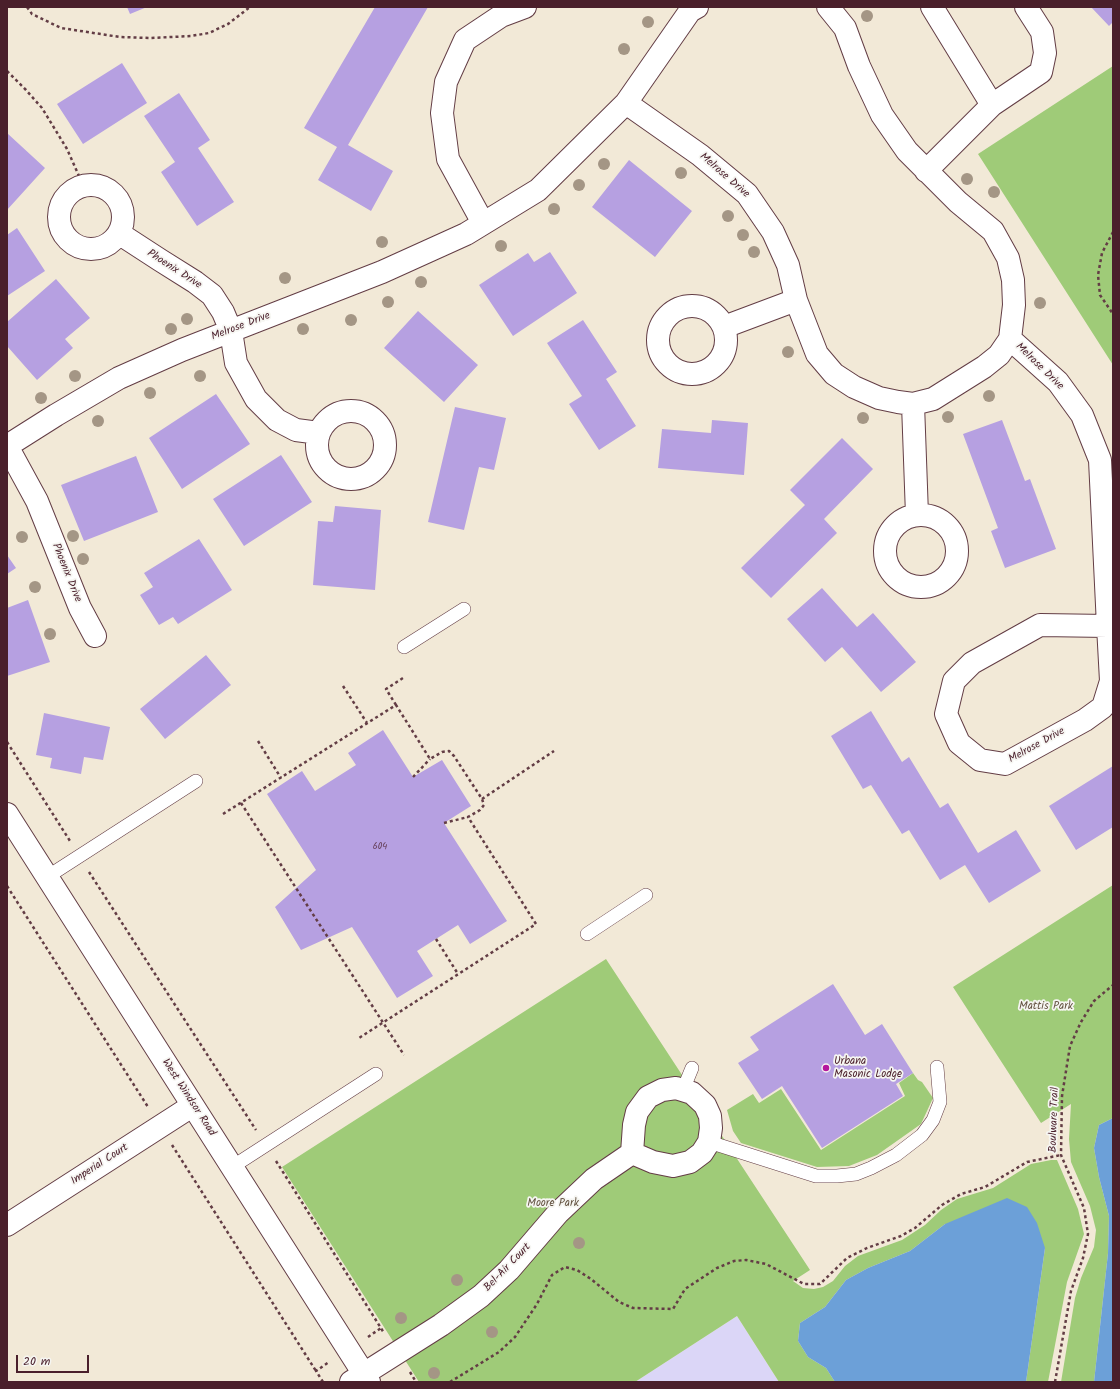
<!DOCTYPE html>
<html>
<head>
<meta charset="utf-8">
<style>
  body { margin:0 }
  #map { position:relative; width:1120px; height:1389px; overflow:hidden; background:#f2e9d7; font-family:Kalam,sans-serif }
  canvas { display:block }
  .frame { position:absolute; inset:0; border:8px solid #4a1f2b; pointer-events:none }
  .scale { position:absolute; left:16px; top:1355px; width:73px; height:18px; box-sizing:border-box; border:2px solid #4a1f2b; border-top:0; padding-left:5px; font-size:12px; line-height:14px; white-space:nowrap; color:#4a1f2b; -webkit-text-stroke:3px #f6f6f2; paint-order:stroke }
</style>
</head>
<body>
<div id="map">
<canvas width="1120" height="1389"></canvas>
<div class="frame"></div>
<div class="scale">20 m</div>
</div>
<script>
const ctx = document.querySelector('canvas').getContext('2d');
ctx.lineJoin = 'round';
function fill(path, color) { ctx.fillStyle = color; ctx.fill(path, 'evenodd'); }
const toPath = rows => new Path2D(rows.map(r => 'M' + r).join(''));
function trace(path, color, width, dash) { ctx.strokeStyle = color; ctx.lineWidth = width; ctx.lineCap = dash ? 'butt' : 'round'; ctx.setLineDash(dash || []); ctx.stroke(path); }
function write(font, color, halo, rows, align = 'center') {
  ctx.font = font + ' Kalam,sans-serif'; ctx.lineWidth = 3.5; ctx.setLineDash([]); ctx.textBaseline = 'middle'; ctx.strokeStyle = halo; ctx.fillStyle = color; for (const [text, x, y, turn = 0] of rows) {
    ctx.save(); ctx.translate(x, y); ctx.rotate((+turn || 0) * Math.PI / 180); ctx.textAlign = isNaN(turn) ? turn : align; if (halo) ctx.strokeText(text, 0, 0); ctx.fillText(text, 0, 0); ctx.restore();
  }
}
fill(toPath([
  [737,1316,779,1382,635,1382]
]), '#dbd6f7');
fill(toPath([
  [1113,66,1113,365,978,154],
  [1113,885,1113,1118,1099,1125,1094,1148,1099,1177,1109,1216,1108,1253,1094,1382,1061,1382,1075,1298,1081,1278,1094,1247,1096,1230,1090,1206,1071,1162,1069,1139,1071,1104,1041,1123,953,987],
  [606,959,810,1270,793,1281,803,1288,814,1289,823,1287,833,1281,845,1266,858,1256,902,1240,925,1225,941,1210,957,1199,993,1188,1031,1164,1051,1160,1057,1160,1078,1209,1084,1234,1067,1282,1048,1382,1026,1382,1045,1248,945,1224,910,1251,868,1268,846,1280,825,1307,800,1323,798,1341,808,1357,826,1368,835,1382,779,1382,737,1316,635,1382,419,1382,282,1167],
  [913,1073,918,1080,922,1082,933,1098,921,1124,877,1155,849,1166,817,1167,741,1143,733,1131,727,1110,753,1094,759,1103,781,1089,821,1150,905,1096,899,1083]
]), '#9fcb78');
fill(toPath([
  [1113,1118,1113,1382,1094,1382,1108,1253,1109,1216,1099,1177,1094,1148,1099,1125],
  [1007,1198,1027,1207,1037,1223,1045,1248,1026,1382,835,1382,826,1368,808,1357,798,1341,800,1323,825,1307,846,1280,868,1268,910,1251,945,1224]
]), '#6ca0d8');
fill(toPath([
  [127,7,147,7,130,14],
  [375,7,428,7,348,145,393,171,371,211,318,180,337,147,304,128],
  [1091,7,1113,7,1113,22,1109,26],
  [122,63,147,103,83,144,57,104],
  [179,93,210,140,198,148,234,202,197,226,161,172,175,162,144,116],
  [7,133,45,168,7,210],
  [629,160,692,211,655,257,592,207],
  [17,228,45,271,7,296,7,235],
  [550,252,577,293,513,336,479,285,528,253,534,262],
  [56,279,90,318,65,339,73,348,37,380,7,346,7,322],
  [418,311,478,365,444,402,384,348],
  [583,320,617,372,606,379,636,426,599,450,569,404,582,396,547,343],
  [216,394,250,444,182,489,149,438],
  [455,407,506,418,494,470,479,467,464,530,428,522],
  [712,420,748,423,744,475,658,468,662,429,711,433],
  [1002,420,1025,481,1030,479,1056,549,1005,568,991,531,998,528,963,434],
  [842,438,873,469,824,519,837,533,771,598,741,568,805,505,790,490],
  [281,455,312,502,244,546,213,499],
  [136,456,158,512,84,541,61,485],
  [335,506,381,510,375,590,313,585,318,521,333,522],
  [199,539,232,590,178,624,173,617,159,625,140,595,153,587,144,573],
  [7,555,16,568,7,574],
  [822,588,857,627,873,613,916,662,881,692,842,647,825,662,787,619],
  [28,600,50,662,7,676,7,608],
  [206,655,231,685,165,739,140,709],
  [871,711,902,762,909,757,940,808,948,803,978,853,1016,830,1041,871,989,903,965,865,940,880,909,830,902,834,871,785,863,789,831,736],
  [44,713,110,727,103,760,84,757,81,774,50,768,52,758,36,755],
  [383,730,413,777,442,760,471,806,444,823,507,921,470,944,458,925,417,951,433,976,397,998,352,927,301,950,275,907,316,870,267,794,302,771,315,791,356,765,348,753],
  [1113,766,1113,827,1076,850,1049,806],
  [833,984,865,1035,882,1024,913,1073,896,1084,903,1096,822,1148,782,1086,762,1099,738,1063,759,1050,750,1037]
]), '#b6a0e1');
const lane = toPath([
  [404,647,464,609],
  [47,877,196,781],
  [587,934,646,895],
  [683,1090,692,1068],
  [709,1142,816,1176,837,1176,856,1174,871,1168,896,1155,922,1135,933,1120,940,1102,937,1067],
  [232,1167,376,1074]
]);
const street = toPath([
  [932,7,992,105],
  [626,103,700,155,747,194,773,232,788,265,796,300,817,354,834,374,854,387,879,398,898,402,913,404,933,399,984,367,999,355,1010,339,1014,305,1013,280,1008,258,993,231,958,202,907,151,882,115,859,66,845,28,828,7],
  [926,171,992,105,1041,72,1045,53,1042,32,1026,7],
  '59 217a32 32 0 1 1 64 0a32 32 0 1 1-64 0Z',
  [483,223,448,159,442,113,446,82,465,40,501,16,525,7],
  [120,234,160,260,195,282,212,295,223,312,231,331,236,363,256,399,277,420,296,430,319,433],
  '658 340a34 34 0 1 1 68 0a34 34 0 1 1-68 0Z',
  [724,327,796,300],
  [1010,339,1058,382,1082,415,1100,460,1108,626,1111,681,1103,707,1085,720,1005,764,980,760,959,743,946,714,954,681,972,663,1040,625,1108,626],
  [913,404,917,515],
  '317 445a34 34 0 1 1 68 0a34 34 0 1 1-68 0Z',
  [7,446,56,415,119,378,182,350,382,272,466,234,538,190,626,103,690,11,697,7],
  [7,446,37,501,80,608,95,636],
  '885 551a36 36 0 1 1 72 0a36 36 0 1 1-72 0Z',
  [676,1088,692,1093,705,1105,710,1116,711,1128,709,1142,702,1153,690,1162,673,1166,653,1162,632,1153,634,1125,637,1112,648,1097,662,1090,676,1088],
  [7,1225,192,1106],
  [351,1382,441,1325,481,1296,509,1270,558,1213,594,1179,632,1153]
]);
const secondary = toPath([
  [7,814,369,1382]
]);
trace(lane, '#633d45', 14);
trace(street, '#633d45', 24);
trace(secondary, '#633d45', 24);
trace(toPath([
  [27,7,32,14,61,28,120,37,151,38,191,36,209,33,228,24,250,7],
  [7,71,26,90,42,108,67,149,83,185],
  [1113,232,1102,253,1098,275,1100,295,1113,314],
  [343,686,367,723],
  [396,705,386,689,403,678],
  [258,741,281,778],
  [7,742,70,841],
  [413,777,430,759],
  [482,799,554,751],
  [241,803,404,1055],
  [223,814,396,705,430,759,442,752,449,751,454,756,482,799,484,805,480,810,468,817,536,924,359,1038],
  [444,823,468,817],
  [89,872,256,1130],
  [7,886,148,1107],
  [436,939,458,974],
  [172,1145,316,1371],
  [276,1161,384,1333],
  [368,1337,381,1328],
  [410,1372,416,1382],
  [323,1382,316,1371,329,1362],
  [450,1382,499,1352,515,1337,537,1304,552,1275,565,1267,577,1270,591,1279,619,1302,633,1308,673,1309,685,1289,717,1268,734,1261,746,1260,766,1264,804,1284,820,1284,847,1258,867,1248,901,1236,915,1228,942,1205,961,1194,985,1187,1027,1162,1061,1155],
  [1055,1382,1071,1291,1083,1258,1088,1234,1084,1208,1061,1155,1062,1096,1070,1046,1081,1022,1094,1001,1113,985]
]), '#633d45', 2.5, [3, 3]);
trace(lane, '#fff', 13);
trace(street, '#fff', 22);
trace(secondary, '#fff', 22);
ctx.fillStyle = '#a49685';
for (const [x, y] of [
  [867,16],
  [648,22],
  [624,49],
  [604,164],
  [681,173],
  [967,179],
  [579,185],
  [994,192],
  [554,209],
  [728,216],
  [743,235],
  [382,242],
  [501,246],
  [754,252],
  [285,278],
  [421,282],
  [388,302],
  [1040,303],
  [187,319],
  [351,320],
  [171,329],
  [303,329],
  [788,352],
  [75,376],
  [200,376],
  [150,393],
  [989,396],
  [41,398],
  [948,417],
  [863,418],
  [98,421],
  [73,536],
  [22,537],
  [83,559],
  [35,587],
  [50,634],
  [579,1243],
  [457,1280],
  [401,1318],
  [492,1332],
  [434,1373]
]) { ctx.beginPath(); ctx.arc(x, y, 6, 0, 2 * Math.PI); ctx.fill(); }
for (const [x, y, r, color] of [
  [826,1068,4,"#b5179e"]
]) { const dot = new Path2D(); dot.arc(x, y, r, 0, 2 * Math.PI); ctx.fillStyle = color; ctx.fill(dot); trace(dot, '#f6f6f2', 1.5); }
write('9px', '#653f58', null, [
  ["604",380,847]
]);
write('11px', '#4a1f2b', '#f6f6f2', [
  ["Melrose Drive",724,176,41],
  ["Phoenix Drive",174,270,33],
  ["Melrose Drive",241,327,-21],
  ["Melrose Drive",1039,367,44],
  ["Phoenix Drive",66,573,68],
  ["Melrose Drive",1037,746,-29],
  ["West Windsor Road",188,1098,57],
  ["Boulware Trail",1055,1120,-88],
  ["Imperial Court",100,1165,-33],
  ["Bel-Air Court",508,1268,-46]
]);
write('11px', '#645342', '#f6f6f2', [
  ["Mattis Park",1046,1007],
  ["Moore Park",553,1204]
]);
write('11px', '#4a1f2b', '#f6f6f2', [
  ["Urbana",834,1062],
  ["Masonic Lodge",834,1075]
], 'left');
</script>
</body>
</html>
